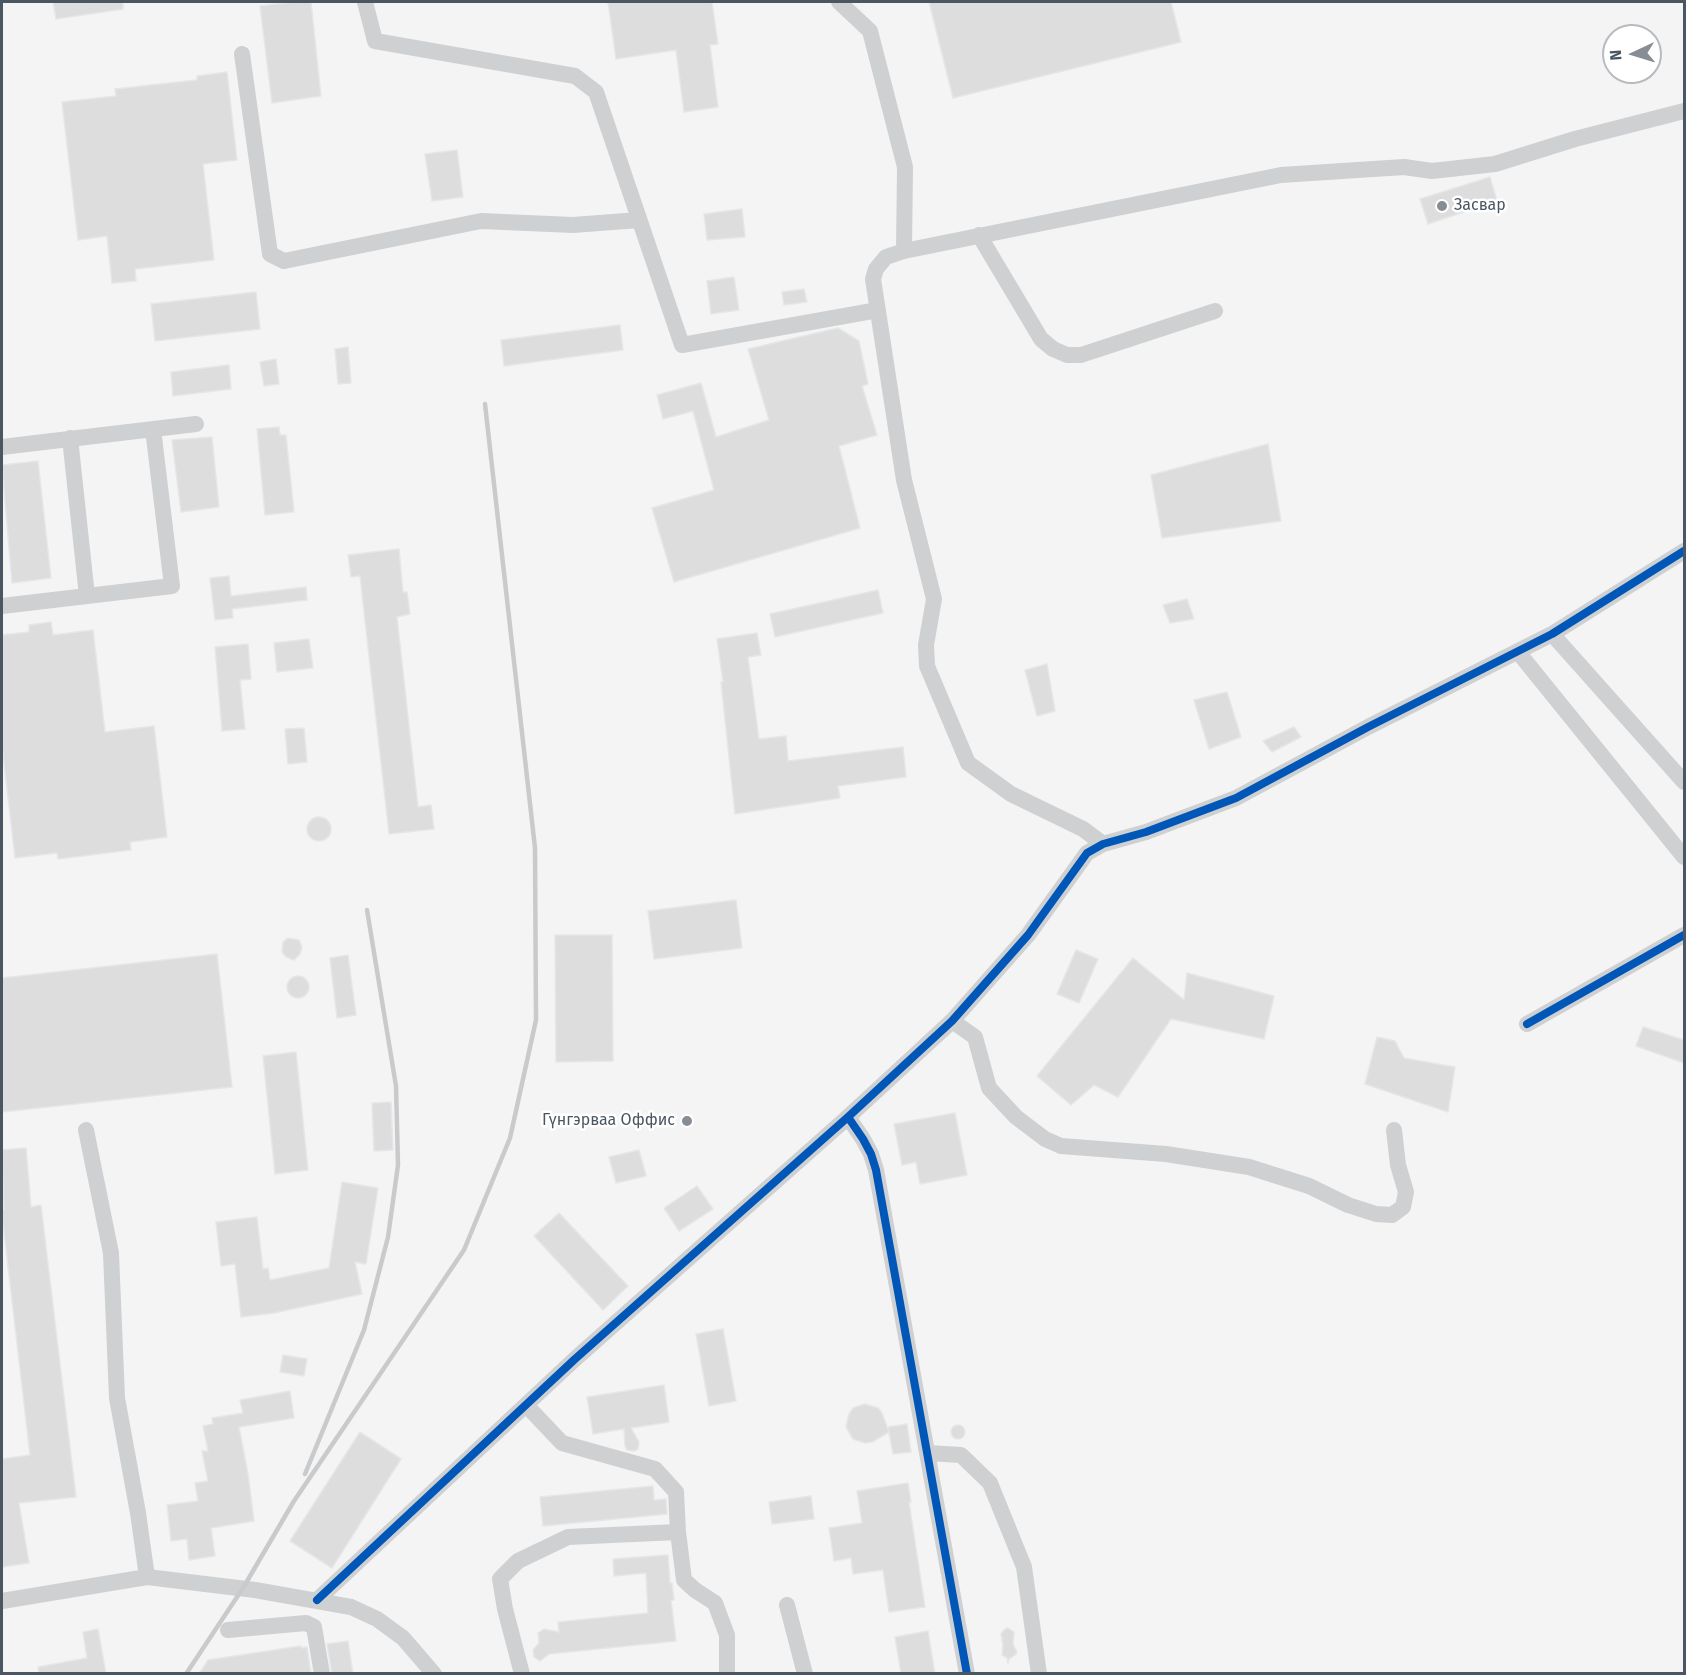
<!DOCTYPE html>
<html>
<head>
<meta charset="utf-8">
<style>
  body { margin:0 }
  #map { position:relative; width:1686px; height:1675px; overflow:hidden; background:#f4f4f4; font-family:"Fira Sans",sans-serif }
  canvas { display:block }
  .frame { position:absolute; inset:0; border:3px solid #4a5661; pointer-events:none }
  .north { position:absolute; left:1602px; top:24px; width:60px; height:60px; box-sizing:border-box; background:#fff; border:2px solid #b7bbc0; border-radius:50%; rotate:266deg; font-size:16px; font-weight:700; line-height:24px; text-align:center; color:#4a5661 }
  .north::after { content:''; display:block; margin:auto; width:21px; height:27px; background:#868d94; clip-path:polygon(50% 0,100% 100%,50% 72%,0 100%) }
</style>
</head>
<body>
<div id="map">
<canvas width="1686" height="1675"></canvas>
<div class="frame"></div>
<div class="north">N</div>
</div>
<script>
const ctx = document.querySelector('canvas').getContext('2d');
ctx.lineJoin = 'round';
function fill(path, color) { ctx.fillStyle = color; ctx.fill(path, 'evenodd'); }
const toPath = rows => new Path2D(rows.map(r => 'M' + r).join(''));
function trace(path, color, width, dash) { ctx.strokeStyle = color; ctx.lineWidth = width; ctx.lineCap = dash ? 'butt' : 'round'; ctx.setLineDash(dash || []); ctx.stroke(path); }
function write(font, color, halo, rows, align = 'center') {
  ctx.font = font + ' "Fira Sans",sans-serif'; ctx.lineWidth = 5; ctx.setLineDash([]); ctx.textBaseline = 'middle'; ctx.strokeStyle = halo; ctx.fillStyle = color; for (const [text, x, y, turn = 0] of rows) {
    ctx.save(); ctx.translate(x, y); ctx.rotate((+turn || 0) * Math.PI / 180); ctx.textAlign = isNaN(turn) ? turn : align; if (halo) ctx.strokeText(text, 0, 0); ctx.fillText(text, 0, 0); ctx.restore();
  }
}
const building = toPath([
  [53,2,123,2,123,9,56,19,53,2],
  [294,2,311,2,321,96,272,103,260,6,294,2],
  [608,2,712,2,718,44,710,45,718,107,684,112,676,50,616,59,608,2],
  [929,2,1171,2,1181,42,953,98,929,2],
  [227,72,237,160,203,164,214,260,135,269,136,281,112,283,107,236,78,240,62,102,116,96,115,89,197,80,197,76,227,72],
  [457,150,463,197,432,201,425,154,457,150],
  [1490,177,1497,201,1428,224,1420,199,1490,177],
  [742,209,745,237,707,240,704,214,742,209],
  [734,277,739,310,711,314,707,281,734,277],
  [804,289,807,302,784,305,782,292,804,289],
  [256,292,260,329,155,341,151,304,256,292],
  [620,325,623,350,504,366,501,340,620,325],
  [838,328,859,341,868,384,862,386,877,435,839,446,860,528,674,582,652,508,714,490,693,411,663,419,657,395,701,383,716,437,769,420,748,349,838,328],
  [348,347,351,383,338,384,335,349,348,347],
  [276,359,279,384,264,386,260,362,276,359],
  [229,365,231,389,173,396,171,372,229,365],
  [279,427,280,435,286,435,294,512,265,515,257,429,279,427],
  [212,437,219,507,181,512,172,440,212,437],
  [1268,444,1281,521,1162,538,1151,475,1268,444],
  [38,461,51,578,12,583,2,465,38,461],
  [399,549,403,592,407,592,410,614,397,617,418,807,431,805,434,829,389,834,360,576,351,577,348,555,399,549],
  [229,576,231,596,306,587,307,600,232,609,233,618,215,620,210,578,229,576],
  [878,590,883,613,775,637,770,614,878,590],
  [1187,599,1194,619,1170,623,1163,605,1187,599],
  [51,622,53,635,93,630,105,732,154,726,167,837,130,842,131,850,58,859,57,853,15,858,2,746,2,635,29,632,29,625,51,622],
  [757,633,761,655,748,657,759,739,786,736,788,761,903,747,906,777,838,786,840,798,735,814,721,682,723,682,717,639,757,633],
  [309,639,313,668,277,672,274,643,309,639],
  [248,644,251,679,240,680,245,729,222,731,215,647,248,644],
  [1047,664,1055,711,1037,716,1025,670,1047,664],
  [1227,692,1241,737,1209,749,1194,700,1227,692],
  [1294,727,1301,737,1272,752,1263,741,1294,727],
  [304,728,307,762,288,764,285,729,304,728],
  '307 829a12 12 0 1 1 24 0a12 12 0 1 1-24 0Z',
  [736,900,742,948,654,959,648,911,736,900],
  [555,935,612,935,613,1061,556,1062,555,935],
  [288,938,299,940,302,947,300,954,294,960,286,957,282,952,283,942,288,938],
  [1076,950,1098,959,1079,1003,1057,994,1076,950],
  [217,954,232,1087,2,1112,2,978,217,954],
  [348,955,356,1015,337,1018,330,958,348,955],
  [1133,958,1184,1000,1187,973,1274,996,1264,1039,1171,1019,1118,1097,1094,1085,1071,1105,1037,1076,1133,958],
  '287 987a11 11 0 1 1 22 0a11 11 0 1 1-22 0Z',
  [1643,1027,1684,1040,1684,1063,1636,1046,1643,1027],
  [1377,1037,1395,1041,1404,1058,1455,1067,1448,1112,1365,1084,1377,1037],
  [296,1052,308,1170,275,1174,263,1056,296,1052],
  [391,1102,393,1150,374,1151,372,1103,391,1102],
  [955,1113,967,1175,920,1184,916,1162,902,1165,894,1124,955,1113],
  [26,1148,31,1207,41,1205,76,1497,19,1503,29,1563,2,1567,2,1459,30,1455,2,1215,2,1210,4,1210,2,1150,26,1148],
  [639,1150,646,1176,616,1183,609,1157,639,1150],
  [342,1182,378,1188,366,1264,355,1262,362,1294,274,1313,241,1317,235,1264,221,1266,216,1222,257,1217,263,1269,268,1268,270,1280,329,1268,342,1182],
  [697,1186,713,1209,679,1231,664,1208,697,1186],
  [559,1213,628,1286,603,1310,534,1236,559,1213],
  [723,1329,736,1401,709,1406,696,1334,723,1329],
  [283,1355,307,1359,304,1376,280,1372,283,1355],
  [664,1385,669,1422,631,1428,639,1442,638,1449,634,1451,627,1450,625,1446,624,1429,593,1434,587,1397,664,1385],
  [290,1391,294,1418,239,1427,248,1474,254,1521,211,1528,215,1556,189,1560,187,1539,171,1541,167,1505,198,1501,195,1483,208,1481,202,1451,208,1451,203,1426,213,1424,212,1418,243,1413,240,1400,290,1391],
  [865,1404,878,1408,882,1413,889,1432,872,1442,865,1443,853,1439,846,1427,849,1414,853,1408,865,1404],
  [907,1424,911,1452,893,1454,888,1427,907,1424],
  '951 1432a7 7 0 1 1 14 0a7 7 0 1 1-14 0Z',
  [360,1432,401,1459,332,1568,290,1541,360,1432],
  [908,1483,911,1502,909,1502,925,1607,889,1612,883,1570,853,1574,851,1558,834,1561,829,1528,862,1523,857,1491,908,1483],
  [653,1486,654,1500,666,1499,667,1514,543,1526,540,1497,653,1486],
  [811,1496,814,1519,772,1524,769,1502,811,1496],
  [668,1555,670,1583,672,1583,674,1600,671,1600,676,1641,549,1654,540,1661,534,1657,533,1650,539,1643,538,1633,544,1629,559,1632,558,1622,648,1613,646,1573,614,1576,613,1559,668,1555],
  [1008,1628,1014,1632,1013,1644,1017,1652,1015,1655,1009,1659,1008,1663,1007,1658,1002,1655,1003,1644,1001,1634,1005,1629,1008,1628],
  [98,1629,106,1674,39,1674,38,1667,87,1658,83,1632,98,1629],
  [928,1631,935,1674,901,1674,895,1637,928,1631],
  [348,1641,353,1674,332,1674,327,1644,348,1641],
  [301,1646,301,1648,307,1647,311,1674,199,1674,208,1660,301,1646]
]);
fill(building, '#ddddde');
trace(building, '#e5e6e7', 1.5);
trace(toPath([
  [365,2,375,41,575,76,596,92,682,345,878,310],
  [839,2,870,31,905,167,904,251],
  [242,54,270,254,284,261,481,221,573,225,639,220],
  [979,235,1041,339,1053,349,1067,355,1081,355,1215,311],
  [70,438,87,596],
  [2,447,196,424],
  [2,606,172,586,153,429],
  [1552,634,1684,782],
  [1518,652,1684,857],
  [1103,844,1083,829,1011,794,968,763,927,666,926,645,934,599,904,480,873,279,876,269,886,257,904,251,1281,175,1404,167,1432,171,1495,164,1575,139,1684,111],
  [952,1021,975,1037,989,1088,1016,1117,1045,1139,1061,1146,1166,1154,1249,1167,1309,1186,1348,1205,1376,1214,1392,1215,1403,1207,1406,1192,1398,1165,1394,1130],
  [1527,1024,1684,935],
  [848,1117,863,1139,871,1154,876,1170,967,1674],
  [86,1130,111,1253,117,1398,138,1513,147,1577],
  [526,1405,562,1443,655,1469,676,1492,678,1532,684,1580,695,1590,715,1603,727,1635,727,1674],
  [928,1453,961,1455,990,1483,1024,1567,1039,1674],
  [317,1600,575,1359,848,1117,952,1021,1028,935,1087,853,1103,844,1146,832,1236,798,1368,727,1552,634,1684,551],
  [2,1601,147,1577,255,1590,351,1607,377,1619,403,1638,434,1674],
  [787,1605,805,1674],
  [228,1630,306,1623,314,1627,322,1674],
  [522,1674,505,1609,500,1579,518,1561,568,1537,678,1532]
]), '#ced0d2', 16);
trace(toPath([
  [305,1474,364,1330,388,1237,398,1165,396,1086,367,910],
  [186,1674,243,1588,294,1501,464,1250,510,1138,536,1020,535,848,485,404]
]), '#c9cacc', 4.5);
trace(toPath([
  [1527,1024,1684,935],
  [848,1117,863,1139,871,1154,876,1170,967,1674],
  [317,1600,575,1359,848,1117,952,1021,1028,935,1087,853,1103,844,1146,832,1236,798,1368,727,1552,634,1684,551]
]), '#0057b8', 8);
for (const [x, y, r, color] of [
  [1442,206,6,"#868d94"],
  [687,1121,6,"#868d94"]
]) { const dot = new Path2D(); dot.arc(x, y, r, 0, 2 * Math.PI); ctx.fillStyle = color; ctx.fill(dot); trace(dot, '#fff', 2); }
write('16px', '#4a5661', '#fff', [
  ["Засвар",1454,206],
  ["Гүнгэрваа Оффис",675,1121,"right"]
], 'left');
</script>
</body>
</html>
